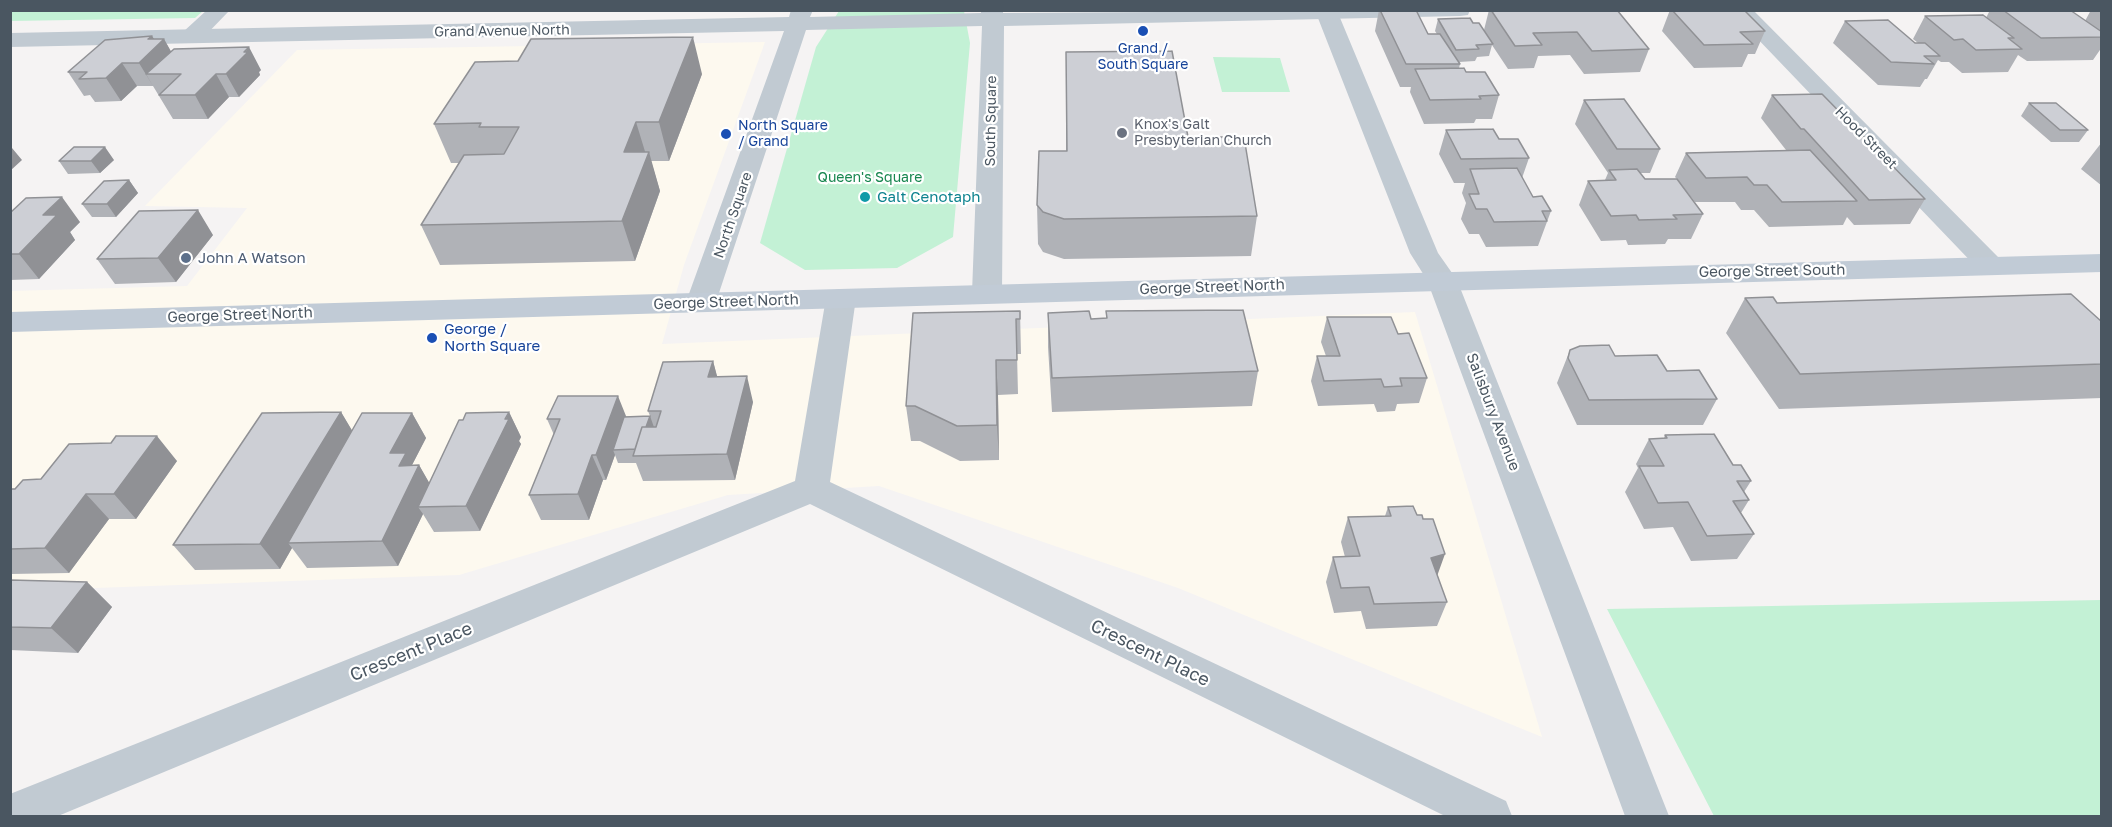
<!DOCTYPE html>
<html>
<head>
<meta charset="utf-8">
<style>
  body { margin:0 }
  #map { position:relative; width:2112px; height:827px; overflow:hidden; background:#f5f3f3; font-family:"Golos Text",sans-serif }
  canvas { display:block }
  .frame { position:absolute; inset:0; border:12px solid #4a5661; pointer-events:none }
</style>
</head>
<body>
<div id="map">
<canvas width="2112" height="827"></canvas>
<div class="frame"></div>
</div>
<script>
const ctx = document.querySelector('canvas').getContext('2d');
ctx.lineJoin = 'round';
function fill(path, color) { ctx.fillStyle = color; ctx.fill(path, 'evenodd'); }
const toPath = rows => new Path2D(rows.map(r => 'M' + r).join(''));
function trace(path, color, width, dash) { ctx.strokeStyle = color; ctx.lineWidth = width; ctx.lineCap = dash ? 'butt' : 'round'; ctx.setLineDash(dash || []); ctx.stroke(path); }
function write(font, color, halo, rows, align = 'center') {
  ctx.font = font + ' "Golos Text",sans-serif'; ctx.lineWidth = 4.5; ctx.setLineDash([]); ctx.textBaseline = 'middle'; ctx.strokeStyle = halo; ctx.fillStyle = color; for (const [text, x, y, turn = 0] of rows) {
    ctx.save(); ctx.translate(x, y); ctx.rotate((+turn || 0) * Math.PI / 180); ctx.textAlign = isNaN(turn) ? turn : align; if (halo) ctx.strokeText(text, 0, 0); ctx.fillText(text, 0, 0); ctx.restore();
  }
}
fill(toPath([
  [765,42,684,265,662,344,1415,312,1542,737,1178,588,879,486,728,495,459,575,11,591,10,291,187,286,247,208,145,206,297,50]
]), '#fdf9ef');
fill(toPath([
  [10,11,11,10,203,11,195,18,11,21],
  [839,11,964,11,970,43,953,237,897,268,805,270,760,243,816,47],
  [1213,57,1280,58,1290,92,1222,92],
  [2101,600,2101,816,1714,816,1607,609]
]), '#c3f1d5');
fill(toPath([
  [207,10,230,10,199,42,183,42,180,37,183,32,207,10],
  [1318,10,1336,10,1338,13,1438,253,1457,280,1669,816,1625,816,1427,280,1410,253,1316,13,1318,10],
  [1730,10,1753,10,2001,260,2005,266,2001,272,1991,275,1981,272,1730,10],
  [841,289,851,291,856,298,830,482,1506,801,1512,816,1445,816,810,504,58,816,10,816,10,794,795,481,826,298,831,291,841,289]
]), '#c1cad2');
fill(toPath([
  [791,10,813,10,810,17,981,13,981,10,1003,10,1003,13,1470,10,1468,15,1460,16,1004,26,1002,293,997,300,987,302,977,300,972,293,982,26,806,30,716,302,712,309,701,312,690,309,686,302,784,31,10,47,10,33,789,17,791,10]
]), '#c1cad2');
fill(toPath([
  [2102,254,2102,272,10,332,10,312,2102,254]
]), '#c1cbd6');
fill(toPath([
  [1379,10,1416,10,1428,34,1437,34,1435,31,1438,19,1473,23,1484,30,1489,10,1617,10,1649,49,1640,72,1584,74,1570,55,1538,56,1534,68,1508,69,1492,45,1489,56,1477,57,1475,61,1459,62,1460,64,1459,68,1466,72,1499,95,1492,119,1476,119,1474,123,1424,124,1410,92,1411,87,1400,87,1375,31],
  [1670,10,1744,10,1765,31,1755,54,1748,54,1742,67,1694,68,1662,31],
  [1990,10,2070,10,2085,21,2091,10,2102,10,2102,47,2093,60,2027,61,2018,55,2008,72,1962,73,1949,62,1941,62,1938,60,1927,79,1925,79,1920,87,1878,85,1833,43,1845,21,1915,43,1918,43,1913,39,1925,16,1986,18],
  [152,36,154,39,164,39,171,52,261,70,259,72,260,75,239,97,229,97,208,119,173,119,153,86,137,86,121,101,95,102,90,95,84,96,68,72],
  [1066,52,1188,137,1257,216,1251,256,1064,259,1043,252,1038,244,1037,205,1066,151],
  [702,74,669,161,651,161,660,191,635,261,440,265,421,225,459,163,451,163,434,124],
  [1772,95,1925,199,1910,224,1854,225,1847,217,1843,225,1769,227,1754,210,1741,210,1735,202,1695,202,1683,187,1703,214,1691,239,1668,239,1665,244,1628,245,1626,240,1601,241,1579,205,1588,181,1605,180,1608,173,1575,124,1584,100,1660,149,1650,173,1640,173,1645,179,1677,179,1675,177,1686,153,1786,150,1761,118],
  [2029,103,2088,130,2079,142,2051,142,2021,116],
  [1446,130,1499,139,1529,158,1522,178,1533,197,1551,211,1538,246,1486,247,1479,234,1469,234,1461,219,1466,203,1462,193,1465,183,1454,183,1439,154],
  [2102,142,2102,186,2081,169],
  [114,160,100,173,68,174,59,161],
  [129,180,138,193,116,217,92,217,82,204],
  [10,213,80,222,70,232,75,240,39,279,10,280],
  [213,235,176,282,115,284,97,259],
  [1745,298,1777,303,2101,322,2102,398,1779,409,1726,333],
  [1020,311,1021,354,1017,354,1018,394,998,395,999,460,960,461,920,441,911,441,906,406],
  [1106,311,1258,371,1252,406,1052,412,1048,347,1048,313,1091,319,1106,318],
  [1327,317,1398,334,1427,378,1419,403,1397,404,1395,411,1377,412,1374,404,1318,406,1311,381,1317,356,1326,356,1321,342],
  [1570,350,1615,356,1667,371,1717,399,1703,425,1577,425,1557,383],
  [713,361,717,377,753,402,735,480,643,481,636,463,618,463,615,455,606,480,603,480,589,520,541,520,529,495,554,435,547,419,650,416,648,411],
  [341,412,352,431,412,413,426,438,412,465,413,466,419,465,429,483,463,420,509,412,521,437,519,441,521,444,480,531,434,532,423,514,398,566,307,568,292,548,280,569,195,570,173,545],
  [1665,435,1733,465,1751,481,1744,492,1749,500,1741,513,1754,534,1737,559,1691,561,1673,527,1644,529,1625,492,1638,468,1636,464,1649,439,1664,438],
  [111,443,177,461,136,519,109,519,69,573,10,574,10,489,15,489,41,479],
  [1388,507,1437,575,1447,602,1437,626,1366,629,1361,611,1334,613,1326,582,1333,557,1345,557,1341,542,1348,517,1385,516],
  [10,580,87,582,112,607,78,653,10,650]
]), '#b0b2b7');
fill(toPath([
  [152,36,158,45,164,39,177,62,146,74,153,86,139,63,148,39],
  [693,37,702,74,669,161,659,122],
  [249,47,261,70,259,72,260,75,239,97,226,74],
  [122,63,137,86,121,101,106,78],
  [216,74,229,97,208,119,195,95],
  [636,122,647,158,649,152,660,191,635,261,622,221,624,152],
  [105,147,114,160,100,173,91,161],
  [12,148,22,160,10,171,10,149],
  [129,180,138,193,116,217,107,204],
  [62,197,80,222,70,232,75,240,39,279,19,254,43,215],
  [198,210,213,235,176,282,158,258],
  [996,360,998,395,999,460,997,425],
  [713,361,720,387,708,377],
  [747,376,753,402,735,480,727,454],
  [618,396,628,421,613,450,615,455,606,480,596,455],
  [341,412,356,437,288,543,292,548,280,569,260,544],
  [509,412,521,437,519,441,521,444,480,531,466,506],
  [412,413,426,438,412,465,416,471,419,465,434,491,418,507,423,514,398,566,382,541,390,453],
  [650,416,655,430,639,449],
  [157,436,177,461,136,519,114,494],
  [592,455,603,480,589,520,578,494],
  [86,494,109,519,69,573,45,548],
  [1445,554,1436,579,1431,558],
  [87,582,112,607,78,653,51,628]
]), '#909195');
const building = toPath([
  [1380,10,1416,10,1428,34,1440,34,1460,64,1406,64,1380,10],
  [1491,10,1617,10,1649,49,1592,51,1577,32,1533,33,1542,45,1515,46,1491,10],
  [1672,10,1744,10,1765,31,1740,32,1753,44,1704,45,1672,10],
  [2003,10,2070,10,2102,32,2102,37,2041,38,2003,10],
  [1983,15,2014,38,2008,38,2022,49,1976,50,1963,39,1954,40,1925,16,1983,15],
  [1470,18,1473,23,1479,23,1493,44,1476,45,1479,49,1456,50,1438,19,1470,18],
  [1888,20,1915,43,1925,43,1940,56,1924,56,1934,64,1891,62,1845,21,1888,20],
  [152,36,148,39,164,39,139,63,122,63,106,78,79,79,87,72,68,72,105,40,152,36],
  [693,37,659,122,636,122,624,152,649,152,622,221,421,225,464,155,504,154,519,127,479,127,481,123,434,124,475,62,518,61,531,39,693,37],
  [249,47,244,52,248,52,226,74,216,74,195,95,159,95,181,74,146,74,174,49,249,47],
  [1172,51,1188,137,1244,137,1257,216,1064,219,1043,212,1037,205,1039,151,1067,151,1066,52,1172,51],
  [1464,68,1466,72,1485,72,1499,95,1479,96,1481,99,1430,100,1415,69,1464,68],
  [1822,94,1925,199,1869,200,1804,129,1801,129,1772,95,1822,94],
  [1624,99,1660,149,1617,149,1584,100,1624,99],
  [2029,103,2056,103,2088,130,2060,130,2029,103],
  [1493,129,1499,139,1518,139,1529,158,1461,159,1446,130,1493,129],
  [74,147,105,147,91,161,59,161,74,147],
  [1810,150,1857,201,1782,202,1767,185,1754,185,1747,177,1706,178,1686,153,1810,150],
  [1517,168,1533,197,1542,196,1551,211,1542,211,1547,221,1494,222,1487,209,1476,209,1469,194,1479,194,1470,169,1517,168],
  [1637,169,1645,179,1677,179,1703,214,1673,215,1677,219,1639,220,1636,215,1611,216,1588,181,1616,180,1609,170,1637,169],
  [129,180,107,204,82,204,104,181,129,180],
  [62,197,43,215,57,215,19,254,10,254,10,213,26,198,62,197],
  [198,210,158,258,97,259,139,211,198,210],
  [2071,294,2102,322,2102,364,1800,374,1745,298,1773,297,1777,303,2071,294],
  [1243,310,1258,371,1052,378,1048,313,1089,311,1091,319,1107,318,1106,311,1243,310],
  [1020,311,1020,319,1016,319,1017,360,996,360,997,425,957,426,915,406,906,406,913,313,1020,311],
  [1327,317,1391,317,1398,334,1409,333,1427,378,1400,378,1402,386,1384,387,1381,379,1324,381,1317,356,1340,356,1327,317],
  [1609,345,1615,356,1657,355,1667,371,1699,370,1717,399,1589,400,1568,358,1570,350,1580,346,1609,345],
  [713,361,708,377,747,376,727,454,633,456,642,427,656,427,661,411,648,411,663,362,713,361],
  [558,396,618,396,596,455,592,455,578,494,529,495,560,419,547,419,558,396],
  [341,412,260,544,173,545,262,413,341,412],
  [509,412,505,419,509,419,466,506,418,507,459,420,463,420,466,413,509,412],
  [362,413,412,413,390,453,406,453,399,466,419,465,382,541,288,543,362,413],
  [650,416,646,427,642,427,635,449,613,450,624,417,650,416],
  [1714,434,1733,465,1741,465,1751,481,1737,481,1749,500,1733,501,1754,534,1707,536,1688,502,1658,503,1639,466,1664,466,1649,439,1667,438,1665,435,1714,434],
  [116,436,157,436,114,494,86,494,45,548,10,549,10,489,15,489,23,480,41,479,69,444,111,443,116,436],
  [1413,506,1417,515,1422,515,1423,519,1433,519,1445,554,1431,558,1447,602,1374,604,1369,587,1341,588,1333,557,1360,556,1348,517,1391,516,1388,507,1413,506],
  [10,580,87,582,51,628,10,627,10,580]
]);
fill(building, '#cdcfd5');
trace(building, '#909195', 1.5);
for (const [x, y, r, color] of [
  [1143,31,6,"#1a4fb4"],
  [1122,133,6,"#6b7280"],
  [726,134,6,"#1a4fb4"],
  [865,197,6,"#0f9aa8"],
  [186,258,6,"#5c6f8a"],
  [432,338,6,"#1a4fb4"]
]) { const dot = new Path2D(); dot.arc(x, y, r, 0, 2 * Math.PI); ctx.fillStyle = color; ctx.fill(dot); trace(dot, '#fff', 2); }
write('14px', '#4a5661', '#fff', [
  ["Grand Avenue North",502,31,-1],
  ["South Square",991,121,-89],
  ["Hood Street",1866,138,45],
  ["North Square",733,215,-71]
]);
write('14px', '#164399', '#fff', [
  ["Grand /",1143,49],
  ["South Square",1143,65],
  ["North Square",738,126,"left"],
  ["/ Grand",738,142,"left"]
]);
write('14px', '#5b616d', '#fff', [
  ["Knox's Galt",1134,125],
  ["Presbyterian Church",1134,141]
], 'left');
write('14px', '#17864f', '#fff', [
  ["Queen's Square",870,178]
]);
write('15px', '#0d838f', '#fff', [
  ["Galt Cenotaph",877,197]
], 'left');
write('15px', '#4e5e75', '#fff', [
  ["John A Watson",198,258]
], 'left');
write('15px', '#4a5661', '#fff', [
  ["George Street South",1772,271,-1],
  ["George Street North",1212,287,-2],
  ["George Street North",726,302,-2],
  ["George Street North",240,315,-2],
  ["Salisbury Avenue",1493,412,69]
]);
write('15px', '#164399', '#fff', [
  ["George /",444,329],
  ["North Square",444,346]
], 'left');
write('18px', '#4a5661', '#fff', [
  ["Crescent Place",411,652,-22],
  ["Crescent Place",1150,653,26]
]);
</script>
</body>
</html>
